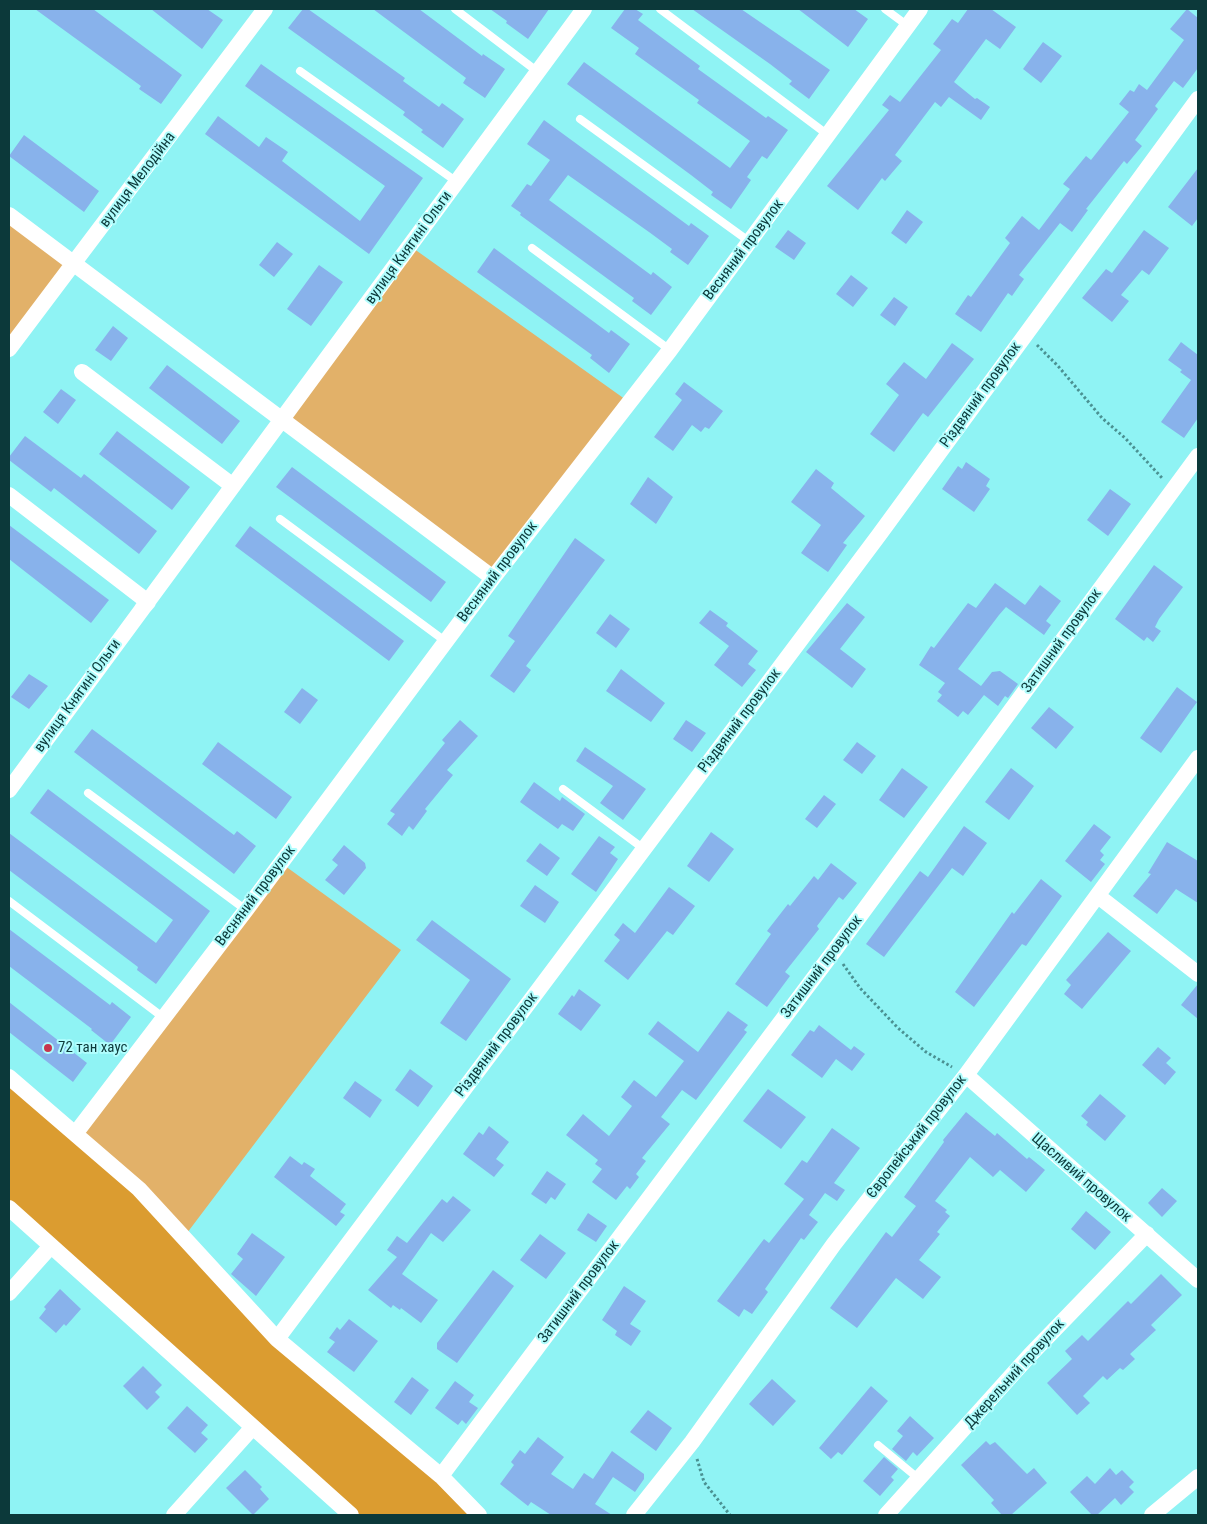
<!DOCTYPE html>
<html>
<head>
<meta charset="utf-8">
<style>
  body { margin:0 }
  #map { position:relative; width:1207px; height:1524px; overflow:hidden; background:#8ff3f4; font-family:"Roboto Condensed",sans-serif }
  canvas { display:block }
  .frame { position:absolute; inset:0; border:10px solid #0c393a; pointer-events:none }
</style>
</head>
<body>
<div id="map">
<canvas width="1207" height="1524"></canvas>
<div class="frame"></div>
</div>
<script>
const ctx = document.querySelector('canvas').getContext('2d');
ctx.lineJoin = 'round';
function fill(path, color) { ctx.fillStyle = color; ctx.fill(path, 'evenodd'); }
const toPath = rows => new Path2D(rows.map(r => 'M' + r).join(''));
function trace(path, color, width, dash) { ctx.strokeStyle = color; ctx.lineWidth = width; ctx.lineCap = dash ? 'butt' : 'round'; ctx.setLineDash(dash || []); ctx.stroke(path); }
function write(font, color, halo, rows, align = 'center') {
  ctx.font = font + ' "Roboto Condensed",sans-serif'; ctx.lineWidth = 4; ctx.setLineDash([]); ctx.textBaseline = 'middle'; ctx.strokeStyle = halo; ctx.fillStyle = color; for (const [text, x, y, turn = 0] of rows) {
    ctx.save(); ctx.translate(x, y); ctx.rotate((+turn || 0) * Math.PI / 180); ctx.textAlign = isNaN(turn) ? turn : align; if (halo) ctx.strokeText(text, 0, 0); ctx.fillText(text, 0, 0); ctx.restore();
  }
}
fill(toPath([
  [9,215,73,265,9,349],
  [410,246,629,402,493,578,282,421],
  [281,863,401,950,184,1237,75,1134]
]), '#e2b169');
fill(toPath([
  [9,1077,139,1189,277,1339,479,1515,351,1515,9,1208]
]), '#db9c30');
fill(toPath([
  [35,9,93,9,182,75,161,104,139,89,141,86],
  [151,9,207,9,223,20,202,49],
  [303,9,308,9,405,78,403,81,439,107,442,103,464,119,443,148,421,132,423,130,403,115,405,112,288,28],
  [373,9,419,9,482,56,483,54,505,69,485,98,463,83,466,78],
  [490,9,549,9,528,39,506,23,507,21],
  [625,9,635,9,643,14,638,20,700,66,698,69,766,118,768,116,788,130,767,159,762,156,747,177,751,180,731,209,711,195,713,192,691,175,567,84,584,62,730,168,750,141,697,103,699,100,635,54,639,48,611,28],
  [692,9,741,9,830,70,809,99,789,84,792,81,770,64],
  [798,9,854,9,868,19,848,47],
  [968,9,991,9,1016,27,1000,49,986,39,954,82,975,99,977,98,990,107,981,120,949,97,941,107,935,102,895,155,902,161,885,181,882,178,858,210,827,186,889,110,882,105,890,95,900,102,941,50,933,44,952,19,958,23],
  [1187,9,1198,18,1198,68,1183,88,1174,81,1155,106,1158,109,1135,140,1142,146,1127,164,1124,161,1086,209,1088,210,1072,232,1060,223,1019,275,1024,279,1012,296,1008,293,981,332,955,314,968,295,971,297,1010,243,1005,238,1022,216,1039,230,1070,189,1063,184,1086,156,1091,160,1129,112,1119,104,1130,90,1134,92,1139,84,1147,90,1184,40,1170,29],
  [1043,42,1062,56,1041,83,1023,69],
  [261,64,423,178,369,254,205,134,218,116,259,147,266,137,288,152,282,161,360,221,385,186,245,86],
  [544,120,689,226,691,223,709,236,688,265,670,252,672,249,649,232,568,175,549,200,651,275,653,272,672,287,651,315,632,301,634,298,520,215,521,213,511,206,527,184,531,186,550,160,527,144],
  [24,135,99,191,84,212,9,156],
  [1198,168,1198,218,1192,226,1168,207],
  [907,210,923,222,906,244,891,233],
  [788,230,806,243,794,260,775,247],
  [1144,230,1169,248,1149,275,1142,270,1121,295,1129,301,1112,322,1082,298,1106,269,1112,273],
  [277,242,293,254,274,277,259,265],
  [494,248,609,333,611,330,630,344,609,373,590,358,592,355,477,272],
  [319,265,343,282,311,326,287,309],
  [851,275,868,288,853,307,836,294],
  [894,297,908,307,895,326,880,315],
  [113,326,128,338,111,361,95,350],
  [1181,342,1198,355,1198,418,1184,438,1161,422,1191,380,1180,372,1182,370,1168,360],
  [952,343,974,359,928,417,923,413,894,452,870,434,899,395,886,384,904,362,926,379],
  [167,365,240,421,222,444,149,388],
  [684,382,723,411,709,429,705,427,701,432,692,425,673,451,654,437,682,400,675,394],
  [61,389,76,400,58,424,43,412],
  [117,431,190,487,172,510,99,454],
  [25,436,81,478,84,474,157,531,139,554,54,488,51,492,9,460,9,457],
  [966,462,990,479,986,486,990,489,974,512,942,489,958,466,962,469],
  [292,467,446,582,431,602,276,487],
  [816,469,834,483,831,488,865,516,843,543,847,545,828,572,801,553,821,525,791,502],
  [648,477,673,497,656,524,630,504],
  [1110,489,1131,504,1108,536,1087,520],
  [9,525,109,600,91,623,9,559],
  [250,526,404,641,389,661,235,546],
  [575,538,605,560,526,666,531,670,514,693,490,676,515,641,508,636],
  [1154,565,1183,587,1159,619,1155,627,1161,631,1153,642,1147,637,1144,641,1115,619],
  [995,583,1025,605,1040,585,1061,601,1046,621,1051,625,1044,635,1006,607,999,615,958,669,981,686,992,672,1000,671,1018,684,1008,698,1005,696,998,706,984,695,968,715,963,711,958,717,937,701,942,695,938,692,945,683,919,665,931,646,934,648,968,603,976,608],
  [847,603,865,617,840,649,866,669,852,688,806,652],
  [710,610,728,623,726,626,758,651,748,664,756,670,742,687,714,665,729,646,699,623],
  [610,614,630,629,616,648,596,633],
  [621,669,665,703,651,722,606,691],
  [29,674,48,686,29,709,11,697],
  [1177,687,1197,702,1161,753,1140,738],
  [302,688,318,700,300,724,284,712],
  [1049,707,1074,727,1056,749,1031,728],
  [460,720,478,736,447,770,453,775,425,809,427,811,413,830,409,826,402,836,387,824,395,814,390,811,445,743,442,740],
  [686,720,706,733,692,752,673,739],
  [92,729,234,835,237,831,256,846,234,874,74,752],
  [218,742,292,797,276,819,202,764],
  [857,742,876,756,862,774,843,760],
  [585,747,646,789,623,820,600,803,613,786,576,761],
  [902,768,928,787,904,818,879,800],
  [1011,768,1034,786,1009,820,985,802],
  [534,782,560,801,562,797,585,814,573,831,562,824,558,829,520,802],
  [48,789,210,911,156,984,137,970,138,967,9,870,9,833,156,943,173,920,30,813],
  [824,795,836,804,817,828,805,819],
  [1094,824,1111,837,1100,851,1104,855,1100,860,1105,864,1091,882,1065,861],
  [964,826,987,843,963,876,952,868,884,957,866,944,920,871,928,877],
  [711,832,734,849,709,882,687,866],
  [599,836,615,847,610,853,618,859,596,892,571,874],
  [1167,842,1198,861,1198,903,1176,889,1157,914,1133,896,1151,874,1148,873],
  [540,843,560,858,547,876,526,861],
  [344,845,365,863,366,868,344,895,325,880,338,865,332,860],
  [831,863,857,883,843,900,839,897,817,926,819,929,785,972,790,976,767,1007,735,984,771,934,767,931,788,904,790,906,814,876,818,880],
  [1041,879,1062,896,1026,946,1022,944,974,1007,955,992,1012,912,1014,914],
  [535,885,559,902,545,923,520,906],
  [669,887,695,906,673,935,667,931,628,980,604,961,620,940,614,935,623,923,635,933],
  [432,920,511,979,466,1041,440,1023,470,980,416,940],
  [9,929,110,1005,112,1002,131,1017,110,1045,91,1030,92,1029,9,966],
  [1108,932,1131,951,1082,1009,1064,994,1071,985,1066,980],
  [1198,984,1198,1019,1181,1005],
  [579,989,601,1005,581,1031,558,1014,572,995,574,997],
  [9,1002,87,1063,73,1082,9,1032],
  [728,1011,748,1025,744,1030,747,1032,696,1100,682,1090,661,1117,670,1124,642,1158,646,1161,636,1174,639,1177,630,1189,627,1186,616,1200,592,1182,602,1169,595,1164,598,1160,566,1135,583,1114,609,1136,632,1106,621,1097,634,1080,656,1097,684,1061,648,1034,658,1021,698,1052],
  [819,1025,851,1050,854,1046,865,1054,852,1071,836,1059,822,1078,791,1055,810,1030,814,1032],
  [1158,1047,1171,1058,1166,1063,1176,1072,1165,1085,1142,1065],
  [410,1069,433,1086,418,1107,395,1090],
  [355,1081,382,1100,370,1118,343,1098],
  [768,1089,806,1117,781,1149,743,1121],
  [1100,1094,1126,1116,1105,1141,1086,1125,1088,1122,1081,1116],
  [966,1112,995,1136,997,1133,1027,1159,1029,1157,1045,1170,1026,1192,1000,1170,993,1177,970,1157,935,1201,947,1210,945,1212,950,1216,937,1232,940,1234,919,1260,941,1277,923,1299,896,1278,857,1328,830,1308,886,1232,892,1237,916,1206,904,1197,944,1142,943,1140],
  [489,1126,509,1142,496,1159,504,1165,494,1177,463,1154,479,1132,483,1135],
  [832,1128,860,1148,834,1183,845,1190,837,1201,825,1193,809,1215,818,1222,804,1240,801,1238,765,1289,768,1292,752,1314,744,1309,739,1317,717,1301,764,1239,769,1243,804,1199,784,1184,802,1160,807,1163],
  [290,1156,302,1165,304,1162,315,1169,310,1176,346,1204,340,1212,345,1215,336,1226,274,1177],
  [547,1171,566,1184,555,1200,551,1197,546,1204,531,1194],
  [1162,1188,1177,1201,1162,1217,1148,1203],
  [453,1196,471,1210,443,1242,431,1233,402,1274,438,1300,421,1323,401,1308,400,1310,393,1305,391,1308,368,1290,397,1257,387,1250,397,1236,407,1243,442,1199,447,1203],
  [1086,1211,1111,1232,1095,1250,1071,1229],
  [588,1213,607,1226,596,1242,577,1230],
  [252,1233,285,1257,256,1296,231,1274,243,1259,237,1254],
  [540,1234,566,1253,546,1279,520,1260],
  [493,1270,514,1286,457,1363,437,1349,437,1343],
  [1161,1274,1182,1295,1151,1325,1156,1330,1130,1354,1135,1359,1123,1370,1120,1368,1107,1380,1103,1376,1083,1396,1090,1403,1077,1415,1047,1383,1072,1359,1065,1351,1082,1335,1088,1341,1128,1301,1131,1304],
  [624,1286,646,1301,630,1324,641,1331,631,1346,615,1335,617,1331,602,1320],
  [60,1289,81,1309,66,1326,64,1324,56,1333,39,1318,46,1309,44,1307],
  [349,1319,378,1341,354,1372,327,1352,335,1342,329,1338,337,1327,340,1330],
  [143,1366,162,1385,155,1392,160,1397,147,1410,123,1386],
  [412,1377,429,1390,411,1415,394,1402],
  [772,1379,796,1401,773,1426,749,1404],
  [455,1381,474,1395,469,1402,478,1408,466,1424,462,1420,458,1425,435,1408],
  [871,1386,888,1401,842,1455,838,1452,831,1459,819,1448],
  [187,1406,208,1425,201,1433,208,1439,195,1453,167,1428],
  [648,1410,672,1428,656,1451,630,1432],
  [910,1416,934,1438,917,1456,913,1452,906,1461,892,1449,903,1436,897,1431],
  [538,1437,564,1457,551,1474,573,1489,584,1473,593,1479,612,1451,644,1474,644,1479,635,1492,613,1477,595,1504,612,1515,551,1515,531,1502,528,1506,500,1484,514,1465,511,1462,520,1450,525,1454],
  [986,1441,990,1445,995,1442,1027,1474,1034,1468,1047,1483,1011,1515,1002,1515,991,1503,994,1500,961,1465],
  [884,1457,898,1469,891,1477,894,1480,880,1496,863,1481],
  [1110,1468,1116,1475,1122,1470,1134,1482,1129,1487,1134,1492,1121,1505,1115,1498,1097,1515,1092,1515,1070,1492,1087,1476,1095,1484],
  [245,1470,262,1487,260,1489,269,1499,253,1515,226,1488]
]), '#88b2eb');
trace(toPath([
  [1037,345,1058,366,1102,418,1125,438,1163,479],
  [843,964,860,988,898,1028,926,1052,952,1067],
  [697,1459,704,1482,730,1515]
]), '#4a9192', 3, [2.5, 2.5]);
trace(toPath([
  [455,9,538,72],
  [660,9,828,135],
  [885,9,908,26],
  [300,71,457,182],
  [580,119,750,242],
  [532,248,670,350],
  [280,519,445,641],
  [563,789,644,849],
  [88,793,246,910],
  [9,901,164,1018],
  [878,1445,919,1479]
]), '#fff', 8);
trace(toPath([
  [9,215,493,578],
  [9,349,265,9],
  [82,372,233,486],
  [9,495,148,602,142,609],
  [9,790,584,9],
  [1098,896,1198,974],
  [966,1075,1198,1280],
  [9,1077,139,1189,277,1339,441,1476,479,1515],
  [75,1134,246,910,493,578,670,350,920,9],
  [9,1208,351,1515],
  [9,1293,51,1246],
  [277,1339,879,535,1198,99],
  [441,1476,834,951,1198,456],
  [174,1515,253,1427],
  [634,1515,692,1442,834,1244,966,1075,1198,758],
  [886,1515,1030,1355,1147,1234],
  [1152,1515,1198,1477]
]), '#fff', 16);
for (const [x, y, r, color] of [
  [48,1048,5,"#c7364e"]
]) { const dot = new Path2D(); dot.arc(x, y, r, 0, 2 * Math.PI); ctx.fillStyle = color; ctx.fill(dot); trace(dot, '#b0fdfd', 2); }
write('15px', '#0c393a', '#b0fdfd', [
  ["вулиця Мелодійна",138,180,-53],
  ["вулиця Княгині Ольги",409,248,-54],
  ["Весняний провулок",744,250,-53],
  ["Різдвяний провулок",981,395,-54],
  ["Весняний провулок",498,572,-53],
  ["Затишний провулок",1062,641,-54],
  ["вулиця Княгині Ольги",78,696,-54],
  ["Різдвяний провулок",740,721,-53],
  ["Весняний провулок",256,896,-53],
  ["Затишний провулок",822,967,-53],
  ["Різдвяний провулок",497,1045,-53],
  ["Європейський провулок",917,1137,-52],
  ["Щасливий провулок",1081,1178,41],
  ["Затишний провулок",579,1292,-53],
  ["Джерельний провулок",1015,1374,-48]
]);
write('15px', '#0c393a', '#b0fdfd', [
  ["72 тан хаус",58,1048]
], 'left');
</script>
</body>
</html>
